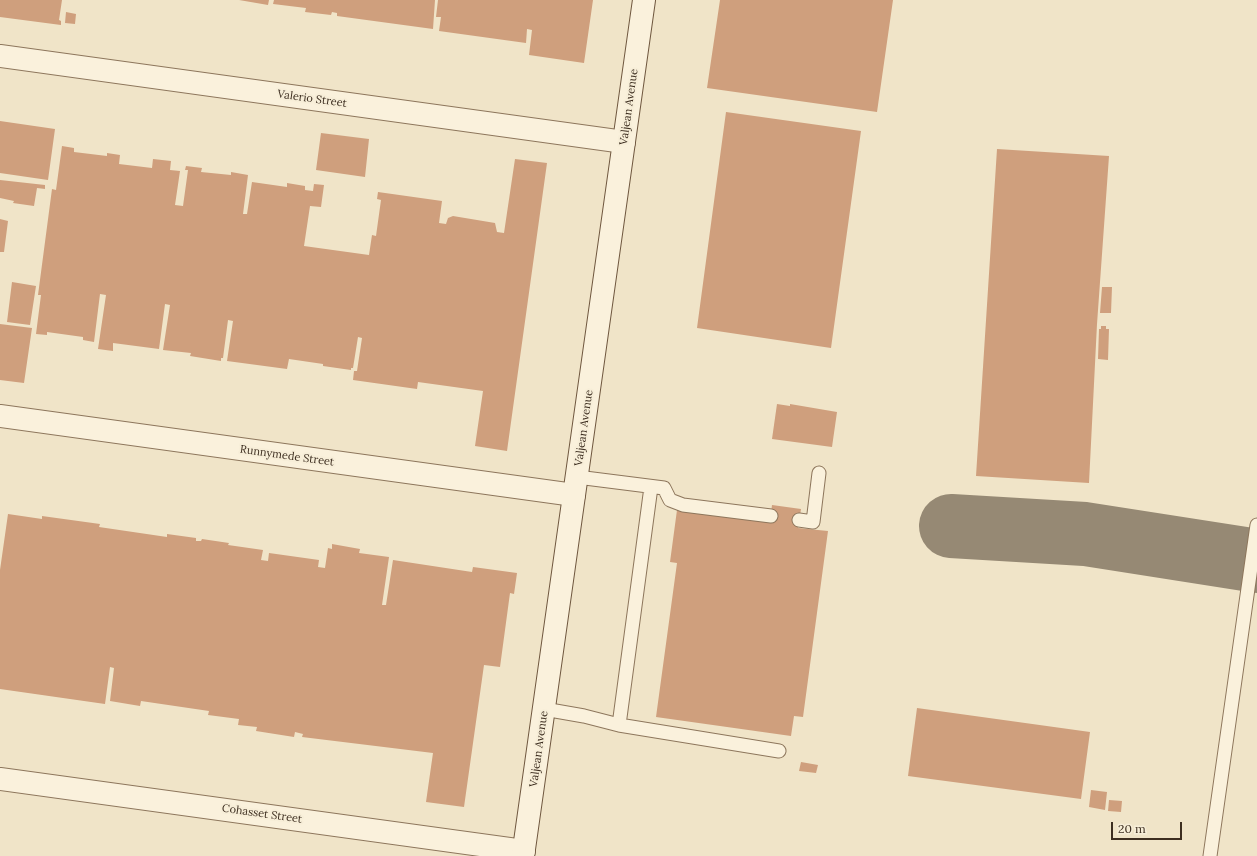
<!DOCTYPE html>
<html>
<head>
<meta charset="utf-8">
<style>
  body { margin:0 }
  #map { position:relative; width:1257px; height:856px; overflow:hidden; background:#f0e4c8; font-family:Lora,serif }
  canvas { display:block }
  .scale { position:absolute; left:1111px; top:822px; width:71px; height:18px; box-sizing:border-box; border:2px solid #3d2e20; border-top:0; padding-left:5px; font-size:12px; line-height:14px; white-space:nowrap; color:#3d2e20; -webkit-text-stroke:3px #f7eed8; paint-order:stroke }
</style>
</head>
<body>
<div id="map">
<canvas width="1257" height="856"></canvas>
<div class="scale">20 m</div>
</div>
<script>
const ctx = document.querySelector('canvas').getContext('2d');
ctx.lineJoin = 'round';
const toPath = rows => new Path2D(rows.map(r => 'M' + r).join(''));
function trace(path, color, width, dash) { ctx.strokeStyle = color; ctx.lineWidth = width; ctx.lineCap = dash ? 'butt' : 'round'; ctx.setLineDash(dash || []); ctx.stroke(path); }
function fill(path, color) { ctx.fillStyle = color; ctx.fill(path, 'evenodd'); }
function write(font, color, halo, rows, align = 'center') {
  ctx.font = font + ' Lora,serif'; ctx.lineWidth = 4; ctx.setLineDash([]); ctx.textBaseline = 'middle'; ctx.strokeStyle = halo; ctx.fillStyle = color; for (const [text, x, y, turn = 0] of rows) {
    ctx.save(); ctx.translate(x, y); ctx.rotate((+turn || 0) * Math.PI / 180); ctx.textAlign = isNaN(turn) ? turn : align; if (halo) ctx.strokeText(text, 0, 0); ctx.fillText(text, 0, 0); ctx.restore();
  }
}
trace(toPath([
  [951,526,1085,534,1257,561]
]), '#968974', 64);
fill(toPath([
  [0,0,62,0,59,20,61,21,61,25,0,17],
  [239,0,269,0,268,5],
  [274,0,435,0,433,29,337,16,337,13,332,12,331,15,305,12,306,8,273,4],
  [438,0,593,0,584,63,529,55,532,30,527,29,526,43,439,31,441,17,436,17],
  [720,0,893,0,877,112,707,88],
  [66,12,76,14,75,24,65,23],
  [726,112,861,131,831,348,697,328],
  [0,121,55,129,48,180,0,173],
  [321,133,369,139,365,177,316,170],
  [62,146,74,148,74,152,107,156,107,153,120,155,119,164,152,168,153,159,171,161,170,170,180,171,175,205,183,206,188,170,185,170,186,166,202,168,201,172,231,175,231,172,248,175,243,214,247,214,252,182,287,187,287,183,305,186,305,190,313,191,314,184,324,185,321,207,310,206,304,246,369,255,372,235,376,236,381,200,377,199,378,192,442,201,439,223,446,224,448,218,453,216,495,223,497,232,504,233,515,159,547,163,507,451,475,446,483,391,418,382,417,389,353,380,354,371,357,371,362,338,358,337,353,368,351,368,351,370,323,366,323,364,289,359,287,369,227,361,233,321,228,320,223,358,221,358,221,361,190,356,191,353,163,350,170,305,165,304,159,349,113,343,113,351,98,349,106,295,100,294,94,342,83,340,83,337,47,332,47,335,36,334,41,295,38,295,52,189,56,190],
  [997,149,1109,156,1097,324,1089,483,976,476],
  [0,180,45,185,45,189,37,188,34,206,13,203,14,201,0,198],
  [0,219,8,221,4,252,0,252],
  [12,282,36,286,30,325,7,322],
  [1102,287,1112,287,1111,313,1100,313],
  [0,324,32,328,24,383,0,380],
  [1101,326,1106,326,1106,329,1109,329,1108,360,1098,359,1099,329,1101,329],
  [777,404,790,406,790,404,837,412,832,447,772,439],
  [772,505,801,509,798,528,828,531,803,717,794,716,791,736,656,717,677,563,670,562,677,510,770,522],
  [8,514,42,519,42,516,100,524,99,527,167,537,167,534,196,538,196,541,201,541,202,539,229,543,228,545,263,550,261,560,268,561,269,553,319,560,318,567,325,568,328,548,332,549,332,544,360,549,359,553,389,557,382,605,386,605,393,560,472,572,473,567,517,573,514,594,510,593,500,667,484,665,464,807,426,802,433,753,302,737,303,734,295,732,294,737,256,731,257,727,238,725,239,719,208,715,209,711,141,701,140,706,110,701,114,668,110,667,105,704,0,689,0,570],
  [917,708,1090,732,1081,799,908,776],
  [801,762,818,765,816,773,799,771],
  [1091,790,1107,792,1105,810,1089,807],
  [1109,800,1122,801,1121,812,1108,811]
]), '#cf9f7d');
const lane = toPath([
  [577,477,664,488,670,500,683,505,771,516],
  [799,520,813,522,819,473],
  [544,709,584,716,619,725,779,751],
  [619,725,651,487],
  [1210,856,1257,525]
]);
const street = toPath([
  [0,56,624,142],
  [0,416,574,495],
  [0,779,524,851]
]);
const secondary = toPath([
  [523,856,644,0]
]);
trace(lane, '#8d765c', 15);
trace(street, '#8d765c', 24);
trace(secondary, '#6f573f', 24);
trace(lane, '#faf1dc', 13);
trace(street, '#faf1dc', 22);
trace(secondary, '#faf1dc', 22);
write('11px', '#3d2e20', '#f7eed8', [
  ["Valerio Street",312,99,8],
  ["Valjean Avenue",629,107,-82],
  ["Valjean Avenue",584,428,-82],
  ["Runnymede Street",287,456,8],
  ["Valjean Avenue",539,749,-82],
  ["Cohasset Street",262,814,8]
]);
</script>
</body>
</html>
